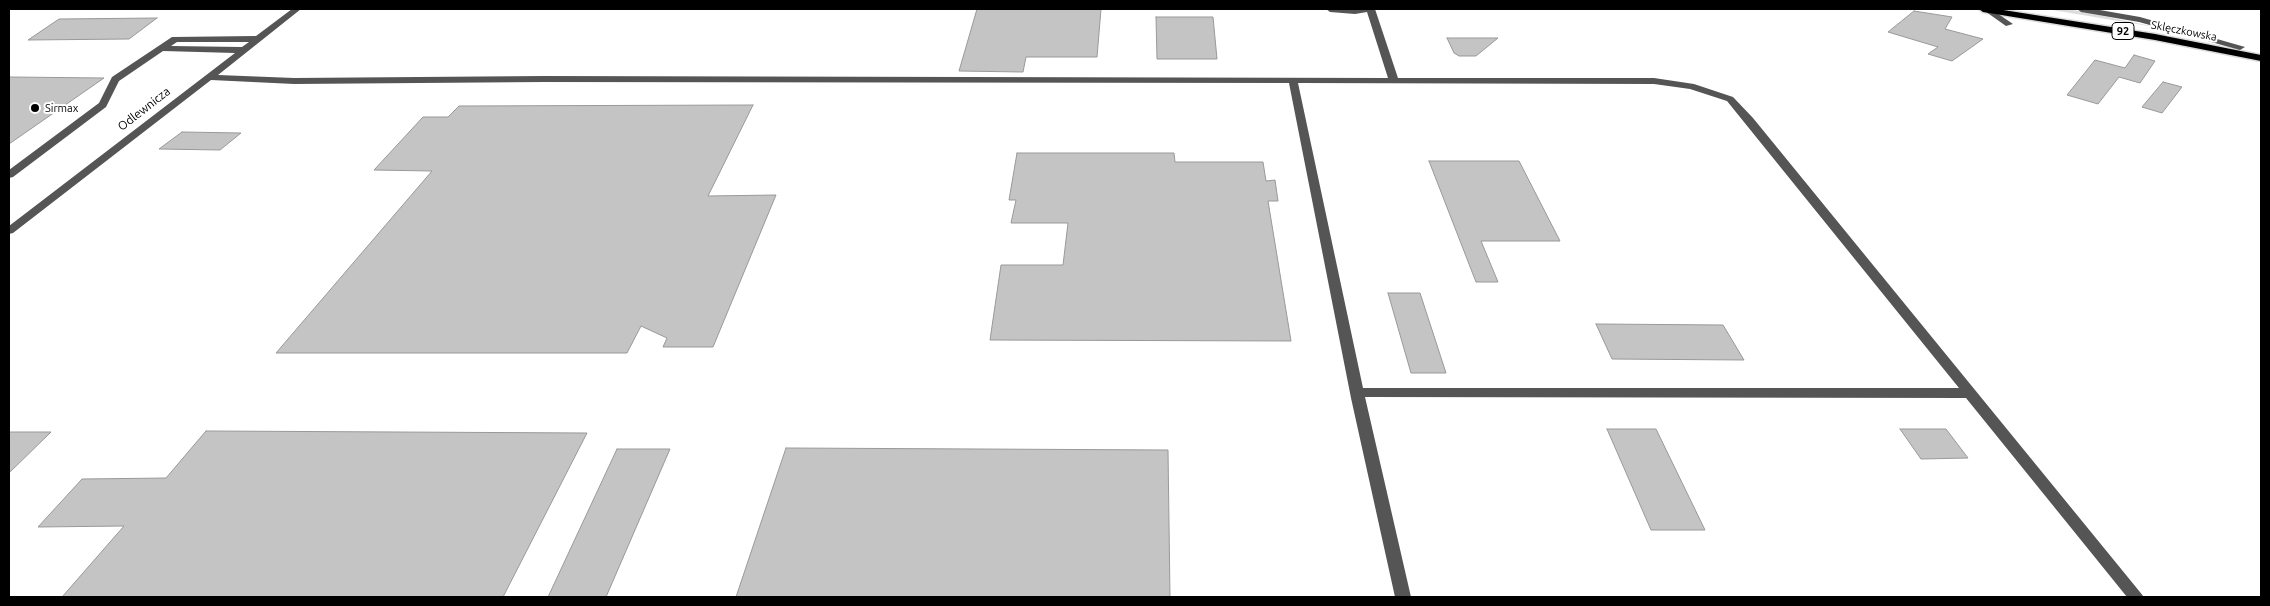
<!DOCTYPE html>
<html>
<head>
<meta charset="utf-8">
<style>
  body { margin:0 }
  #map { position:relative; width:2270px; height:606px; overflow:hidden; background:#fff; font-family:Ubuntu,sans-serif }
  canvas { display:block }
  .frame { position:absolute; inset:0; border:10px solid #000; pointer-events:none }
</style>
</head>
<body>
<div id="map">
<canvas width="2270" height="606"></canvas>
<div class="frame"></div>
</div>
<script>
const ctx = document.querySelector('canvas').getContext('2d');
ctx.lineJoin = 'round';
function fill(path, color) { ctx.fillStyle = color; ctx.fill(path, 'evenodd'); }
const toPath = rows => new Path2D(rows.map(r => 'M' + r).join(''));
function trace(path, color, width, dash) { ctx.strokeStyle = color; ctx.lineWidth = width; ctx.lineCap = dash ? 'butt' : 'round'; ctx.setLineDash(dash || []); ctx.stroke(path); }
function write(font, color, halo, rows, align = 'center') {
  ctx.font = font + ' Ubuntu,sans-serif'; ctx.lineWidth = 4; ctx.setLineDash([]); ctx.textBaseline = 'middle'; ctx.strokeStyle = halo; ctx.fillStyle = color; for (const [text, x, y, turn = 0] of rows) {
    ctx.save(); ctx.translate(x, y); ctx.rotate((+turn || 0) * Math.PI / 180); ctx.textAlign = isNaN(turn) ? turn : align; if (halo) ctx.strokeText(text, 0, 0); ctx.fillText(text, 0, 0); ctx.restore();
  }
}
fill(toPath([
  [2046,9,2069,9,2151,26,2149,26]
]), '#dcdcdc');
const building = toPath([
  [977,9,1101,9,1097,57,1026,57,1023,72,959,71,977,9],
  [1914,11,1952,17,1945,29,1983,39,1952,61,1928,54,1938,47,1888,32,1914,11],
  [1156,17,1213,17,1217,59,1157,59,1156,17],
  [157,18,129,39,28,40,59,19,157,18],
  [1447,38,1498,38,1476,56,1459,56,1454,53,1447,38],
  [2134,55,2155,61,2140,83,2119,77,2098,104,2067,95,2095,60,2125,68,2134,55],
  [9,77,104,78,9,144,9,77],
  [2163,82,2182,87,2162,113,2142,107,2163,82],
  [753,105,708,196,776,195,713,347,663,347,667,338,641,326,627,353,276,353,432,171,374,170,423,117,448,117,459,106,753,105],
  [182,132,241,133,220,150,159,149,182,132],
  [1017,153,1174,153,1175,162,1263,162,1266,181,1275,180,1278,201,1268,201,1291,341,990,340,1001,265,1063,265,1068,223,1011,223,1016,200,1009,200,1017,153],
  [1429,161,1519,161,1560,241,1481,241,1498,282,1476,282,1429,161],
  [1388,293,1420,293,1446,373,1411,373,1388,293],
  [1596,324,1723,325,1744,360,1612,359,1596,324],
  [1607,429,1656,429,1705,530,1651,530,1607,429],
  [1900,429,1946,429,1968,458,1921,459,1900,429],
  [206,431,587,433,503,597,62,597,124,526,38,527,82,479,166,478,206,431],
  [9,432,51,432,9,473,9,432],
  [786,448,1168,450,1170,597,736,597,786,448],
  [617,449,670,449,606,597,548,597,617,449]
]);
fill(building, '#c4c4c4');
trace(building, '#999', 1);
const major = toPath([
  [1979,9,1997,9,2155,34,2261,55,2261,61,2155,40,1983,12,1979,9]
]);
trace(major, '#dbdbdb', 3);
fill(toPath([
  [292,9,301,9,218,75,294,78,544,76,1388,78,1367,12,1355,14,1330,12,1326,9,1375,9,1398,78,1654,78,1694,84,1733,97,1753,118,2144,597,2127,597,1966,398,1365,397,1411,597,1395,597,1351,398,1289,83,544,82,294,84,211,80,13,233,9,234,9,226,235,53,163,51,119,81,106,107,13,177,9,178,9,170,99,103,112,77,172,37,256,36,292,9],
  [177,42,249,42,242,47,171,46,177,42],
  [1298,83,1654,84,1690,89,1727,101,1959,388,1363,388,1298,83],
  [1982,9,1991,9,2013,24,2006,26,1982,9],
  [2077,9,2094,9,2140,17,2245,47,2240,50,2139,22,2081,12,2077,9]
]), '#555');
fill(major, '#000');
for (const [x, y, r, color] of [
  [35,108,5,"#000"]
]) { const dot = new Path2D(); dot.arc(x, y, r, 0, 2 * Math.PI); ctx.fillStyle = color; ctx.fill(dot); trace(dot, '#fff', 2); }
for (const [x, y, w] of [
  [2123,31,22]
]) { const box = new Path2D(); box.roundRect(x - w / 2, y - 8.5, w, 17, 4); ctx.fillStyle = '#fff'; ctx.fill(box); trace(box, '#000', 1); }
write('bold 11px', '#000', null, [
  ["92",2123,31]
]);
write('11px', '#000', '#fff', [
  ["Sklęczkowska",2184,31,11]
]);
write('11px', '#000', '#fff', [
  ["Sirmax",45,108]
], 'left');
write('12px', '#000', '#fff', [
  ["Odlewnicza",144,109,-38]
]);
</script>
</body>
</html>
